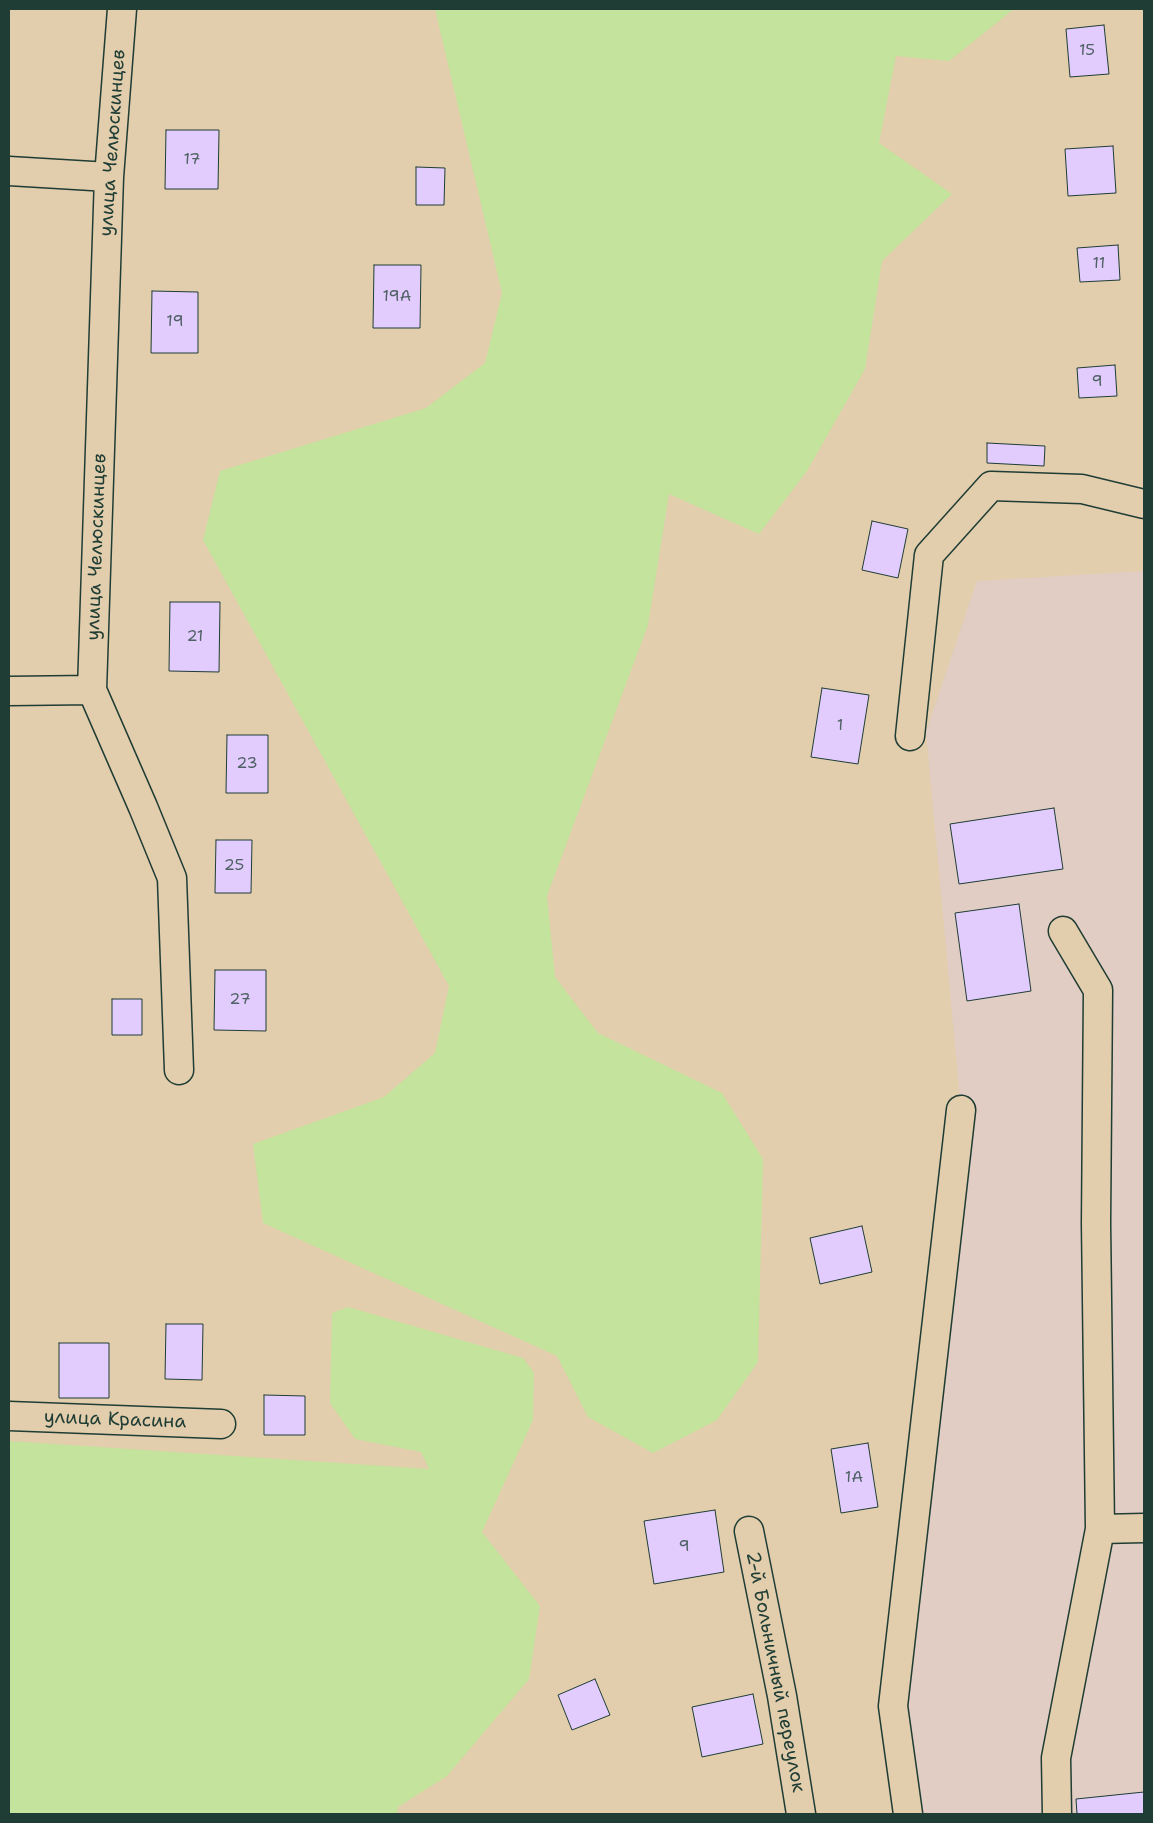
<!DOCTYPE html>
<html>
<head>
<meta charset="utf-8">
<style>
  body { margin:0 }
  #map { position:relative; width:1153px; height:1823px; overflow:hidden; background:#e2cdac; font-family:"Shantell Sans",sans-serif }
  canvas { display:block }
  .frame { position:absolute; inset:0; border:10px solid #1f3d34; pointer-events:none }
</style>
</head>
<body>
<div id="map">
<canvas width="1153" height="1823"></canvas>
<div class="frame"></div>
</div>
<script>
const ctx = document.querySelector('canvas').getContext('2d');
ctx.lineJoin = 'round';
function fill(path, color) { ctx.fillStyle = color; ctx.fill(path, 'evenodd'); }
const toPath = rows => new Path2D(rows.map(r => 'M' + r).join(''));
function trace(path, color, width, dash) { ctx.strokeStyle = color; ctx.lineWidth = width; ctx.lineCap = dash ? 'butt' : 'round'; ctx.setLineDash(dash || []); ctx.stroke(path); }
function write(font, color, halo, rows, align = 'center') {
  ctx.font = font + ' "Shantell Sans",sans-serif'; ctx.lineWidth = 4; ctx.setLineDash([]); ctx.textBaseline = 'middle'; ctx.strokeStyle = halo; ctx.fillStyle = color; for (const [text, x, y, turn = 0] of rows) {
    ctx.save(); ctx.translate(x, y); ctx.rotate((+turn || 0) * Math.PI / 180); ctx.textAlign = isNaN(turn) ? turn : align; if (halo) ctx.strokeText(text, 0, 0); ctx.fillText(text, 0, 0); ctx.restore();
  }
}
fill(toPath([
  [1144,571,1144,1814,922,1814,908,1708,961,1110,926,732,977,581]
]), '#e2cdc4');
fill(toPath([
  [435,9,1014,9,949,61,896,56,879,143,952,194,882,261,865,369,807,471,759,534,669,494,648,625,547,896,555,977,598,1033,722,1093,763,1159,758,1362,717,1420,653,1453,588,1417,557,1356,263,1223,253,1144,384,1097,435,1053,449,986,203,540,220,471,426,408,485,363,502,293],
  [348,1307,523,1358,534,1373,533,1420,482,1532,540,1606,529,1679,447,1776,398,1807,397,1814,9,1814,9,1441,429,1469,421,1452,355,1439,330,1403,332,1313]
]), '#c4e39c');
const building = toPath([
  [1104,25,1109,74,1070,77,1066,29,1104,25],
  [166,130,219,130,218,189,165,189,166,130],
  [1113,146,1116,193,1068,196,1065,149,1113,146],
  [416,167,445,168,444,205,416,205,416,167],
  [1118,245,1120,280,1080,282,1077,248,1118,245],
  [374,265,421,265,420,328,373,328,374,265],
  [152,291,198,292,198,353,151,353,152,291],
  [1115,365,1117,396,1079,398,1077,368,1115,365],
  [987,443,1045,446,1044,466,987,463,987,443],
  [872,521,908,529,898,578,862,570,872,521],
  [170,602,220,602,219,672,169,671,170,602],
  [822,688,869,695,858,764,811,757,822,688],
  [227,735,268,735,268,793,226,793,227,735],
  [1054,808,1063,869,959,884,950,824,1054,808],
  [216,840,252,840,251,893,215,893,216,840],
  [1019,904,1031,991,967,1001,955,913,1019,904],
  [215,970,266,970,266,1031,214,1030,215,970],
  [112,999,142,999,142,1035,112,1035,112,999],
  [862,1226,872,1272,820,1284,810,1238,862,1226],
  [166,1324,203,1324,202,1380,165,1379,166,1324],
  [59,1343,109,1343,109,1398,59,1398,59,1343],
  [264,1395,305,1396,305,1435,264,1435,264,1395],
  [868,1443,878,1507,841,1513,831,1449,868,1443],
  [715,1510,724,1572,654,1584,644,1521,715,1510],
  [595,1679,610,1715,572,1730,558,1695,595,1679],
  [753,1694,763,1744,702,1757,692,1707,753,1694],
  [1144,1792,1144,1814,1077,1814,1076,1799,1144,1792]
]);
fill(building, '#e2ccfd');
trace(building, '#1f3d34', 1);
const minor = toPath([
  [122,9,109,177,92,690,143,807,172,878,179,1070],
  [9,171,109,177],
  [9,691,92,690],
  [910,736,929,555,991,486,1082,489,1144,504],
  [9,1416,221,1424],
  [1100,1529,1144,1528],
  [749,1531,782,1696,801,1814],
  [908,1814,893,1706,961,1110],
  [1057,1814,1056,1758,1100,1529,1096,1223,1098,990,1063,931]
]);
trace(minor, '#1f3d34', 31);
trace(minor, '#e2cdac', 28);
write('16px', '#506166', null, [
  ["15",1087,51],
  ["17",192,160],
  ["11",1099,264],
  ["19А",397,297],
  ["19",175,322],
  ["9",1097,382],
  ["21",195,637],
  ["1",840,726],
  ["23",247,764],
  ["25",234,866],
  ["27",240,1000],
  ["1А",854,1478],
  ["9",684,1547]
]);
write('19px', '#1f3d34', '#e2cdac', [
  ["улица Челюскинцев",113,143,-86],
  ["улица Челюскинцев",97,547,-88],
  ["улица Красина",115,1420,2],
  ["2-й Больничный переулок",775,1672,79]
]);
</script>
</body>
</html>
